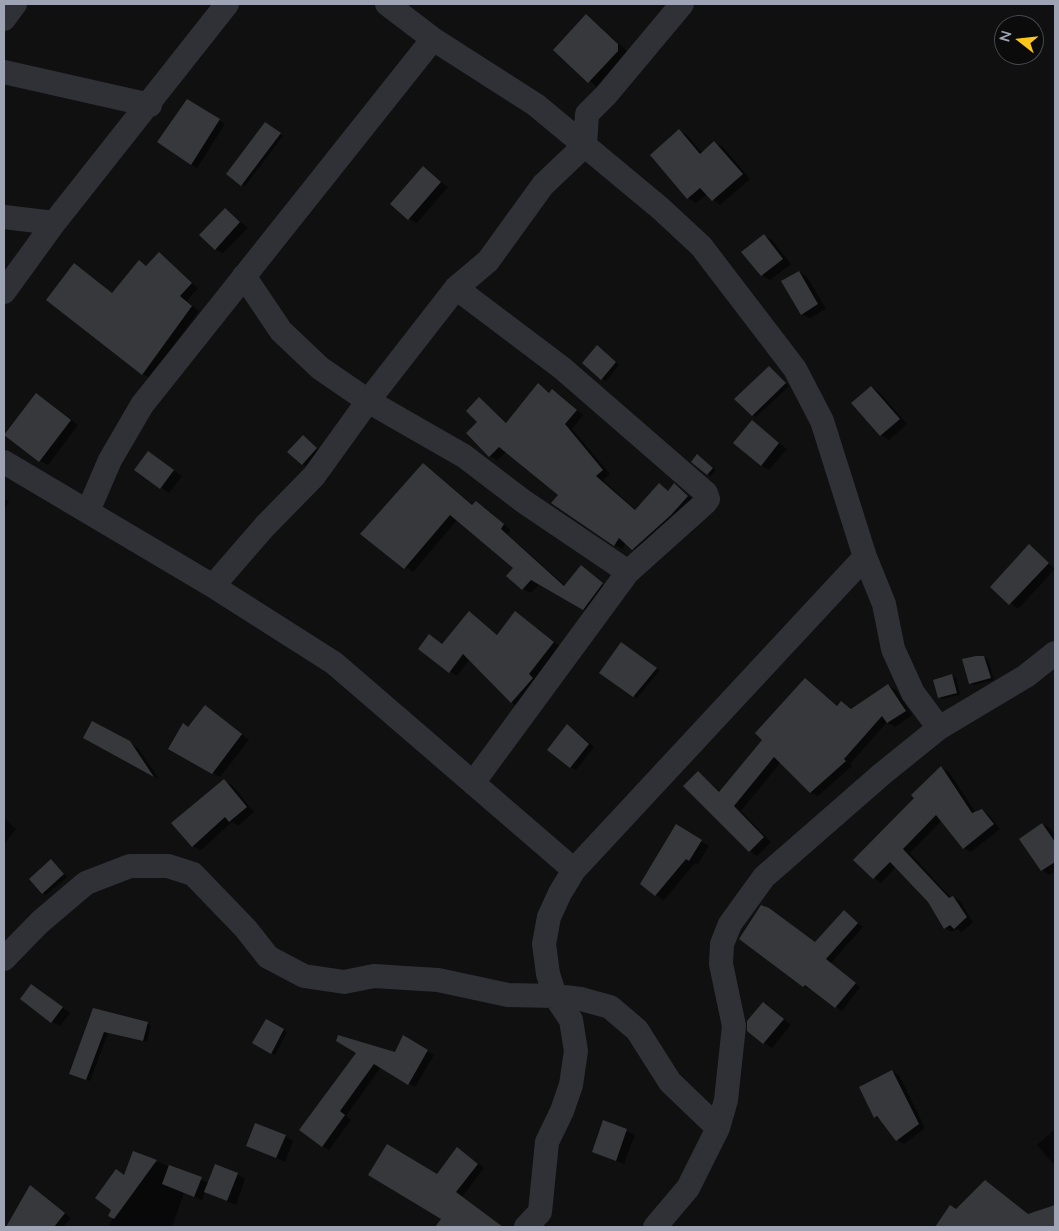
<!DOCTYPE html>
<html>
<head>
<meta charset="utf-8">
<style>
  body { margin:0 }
  #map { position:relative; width:1059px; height:1231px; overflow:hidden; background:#101011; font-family:Lato,sans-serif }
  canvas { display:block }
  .frame { position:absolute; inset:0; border:5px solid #9fa4b4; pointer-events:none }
  .north { position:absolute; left:994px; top:15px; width:50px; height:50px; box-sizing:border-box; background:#0b0b0c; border:1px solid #46484f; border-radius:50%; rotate:286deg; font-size:14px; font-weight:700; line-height:20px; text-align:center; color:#9fa4b4 }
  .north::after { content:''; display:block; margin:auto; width:18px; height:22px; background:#ffc71a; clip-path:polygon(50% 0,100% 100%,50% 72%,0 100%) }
</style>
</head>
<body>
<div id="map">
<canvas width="1059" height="1231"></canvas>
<div class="frame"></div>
<div class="north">N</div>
</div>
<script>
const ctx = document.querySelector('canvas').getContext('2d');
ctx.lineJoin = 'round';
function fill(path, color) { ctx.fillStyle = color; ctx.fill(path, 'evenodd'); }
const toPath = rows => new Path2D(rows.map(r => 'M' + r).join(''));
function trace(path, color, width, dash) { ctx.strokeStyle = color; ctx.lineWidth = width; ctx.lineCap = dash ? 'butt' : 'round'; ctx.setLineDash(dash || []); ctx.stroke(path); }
fill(toPath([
  [586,16,594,21,629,53,597,87,555,50],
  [187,100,225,124,197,168,191,164],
  [269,125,283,136,245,186,242,184],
  [679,131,687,135,702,153,715,143,723,147,750,179,720,205,707,194,696,203,688,198],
  [423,168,448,187,417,223,409,219],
  [225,209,248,228,223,253,215,249],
  [764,235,772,240,791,264,770,280,762,275],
  [159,254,198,288,187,301,199,311,150,378,142,374,113,294,139,262,147,267],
  [799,272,807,277,826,309,810,318,801,314],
  [601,349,619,365,606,381,602,379],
  [770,368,789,386,756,417,752,415],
  [538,384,550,393,552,391,560,395,583,415,572,429,610,474,603,480,636,510,660,485,669,491,674,485,695,501,640,553,626,543,622,549,614,545,559,495,506,452,497,460,490,456,479,422,480,399,507,423],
  [871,387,879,392,907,424,889,440,881,435,853,404],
  [44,399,78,425,48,465,40,461],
  [752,422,787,449,769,470,761,465],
  [307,439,320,451,306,466,302,464],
  [148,453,182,476,169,493,136,470],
  [701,458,716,470,711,476,707,474],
  [424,464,473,505,476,502,484,507,511,530,507,534,566,586,581,566,609,589,591,614,540,583,531,593,523,589,508,576,515,568,457,520,413,572,362,534],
  [4,498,9,502,4,508],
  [1029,546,1055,569,1018,609,991,587],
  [469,613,498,635,522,617,561,647,519,707,511,702,470,659,457,676,419,649,429,635,443,645],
  [625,646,660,670,637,698,634,696],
  [984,657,988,659,994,680,974,685,970,683],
  [952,676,956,678,960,695,942,699,939,697],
  [806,680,838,706,842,702,853,709,888,685,896,690,912,715,895,727,887,722,850,764,852,766,818,796,810,792,781,762,741,811,771,842,757,856,749,851,699,773,721,792,764,740],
  [206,706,249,740,220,777,170,748],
  [93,723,138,748,159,779,85,738],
  [568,725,594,747,576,770,570,767],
  [942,768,949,772,976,813,982,810,989,815,1000,829,971,852,964,848,942,820,910,853,951,898,953,897,960,901,973,922,962,932,956,929,952,932,945,928,929,902,896,867,881,883,855,860],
  [224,781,232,785,254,812,238,826,232,822,201,850,193,846],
  [4,818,16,829,4,844],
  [1043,824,1051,829,1055,836,1055,871,1050,875,1042,870],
  [676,826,709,846,698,864,695,863,664,900,656,895],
  [52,860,67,877,46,895,43,893],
  [844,912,863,927,831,963,860,987,842,1011,811,988,810,990,804,986,740,939,816,943],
  [32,985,70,1013,60,1026,52,1022],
  [763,1003,791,1025,772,1048,764,1043],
  [94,1010,151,1025,147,1042,108,1033,90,1081,74,1076],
  [266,1020,287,1032,275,1055,254,1043],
  [403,1037,434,1055,415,1087,381,1067,346,1116,351,1120,329,1150,322,1146,358,1053,395,1053],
  [892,1072,899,1075,925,1128,904,1144,897,1140,882,1121,875,1117],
  [604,1122,635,1135,624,1164,593,1152],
  [1055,1129,1055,1166,1037,1145],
  [285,1136,293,1141,285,1162,247,1145],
  [134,1152,209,1183,237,1174,245,1179,236,1205,205,1192,202,1200,184,1193,172,1227,108,1227,116,1212],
  [464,1153,484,1168,462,1197,499,1224,497,1227,436,1227,442,1219],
  [985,1181,1029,1215,1055,1206,1055,1227,937,1227,951,1207,957,1210],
  [30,1187,71,1218,63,1227,7,1227]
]), '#0007');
fill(toPath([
  [586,14,618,44,618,51,588,83,553,50],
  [187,99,220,119,191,165,157,142],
  [265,122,281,133,241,186,226,174],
  [679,129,700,154,714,141,743,174,712,201,700,188,687,199,650,155],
  [423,166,441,182,408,220,390,204],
  [225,208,240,222,215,250,199,235],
  [764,234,783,259,761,276,741,252],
  [159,252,192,283,180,296,192,306,142,375,46,300,74,263,112,293,139,260,146,266],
  [799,271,818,304,801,315,781,281],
  [597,345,616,362,601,380,582,363],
  [769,366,786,383,752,416,734,399],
  [538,383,549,393,552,389,577,410,565,424,603,470,596,476,635,510,659,483,668,491,674,483,688,496,671,515,632,550,619,538,614,546,551,503,558,495,499,447,489,457,466,433,477,422,466,411,479,397,506,423],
  [871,386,900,419,880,436,851,403],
  [36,393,71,420,39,462,4,435],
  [752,420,779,443,761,466,733,443],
  [303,435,317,448,302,465,287,452],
  [148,451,174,470,160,489,134,470],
  [697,454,713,468,707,475,691,462],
  [423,463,472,505,476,501,504,524,501,529,564,586,581,565,603,583,583,610,531,580,522,590,506,576,513,568,450,515,404,569,360,534],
  [1029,544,1049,563,1009,605,990,587],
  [469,611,497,635,515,611,554,642,529,674,533,678,511,703,463,654,449,673,418,649,429,634,442,644],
  [621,642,657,668,633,697,599,673],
  [976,656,984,656,991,678,969,684,962,659],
  [952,674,957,693,938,698,933,680],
  [805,678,837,706,841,701,851,709,888,684,906,711,887,723,882,716,844,759,846,761,810,793,774,757,734,806,764,837,749,852,683,786,698,771,719,792,762,740,755,733],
  [205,705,242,734,212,774,168,749,183,723,188,727],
  [92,721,130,741,154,777,83,738],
  [567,724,589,744,570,768,547,750],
  [941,766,972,813,982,809,994,824,963,849,936,815,903,849,949,898,953,896,967,917,954,929,950,925,944,929,928,902,890,862,873,879,853,860,914,798,911,795],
  [224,779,247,807,229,822,225,817,192,847,171,823],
  [1042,823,1055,842,1055,862,1041,871,1019,839],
  [676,824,702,840,689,861,686,859,655,896,640,884],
  [51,859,64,874,42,894,29,879],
  [761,905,769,908,815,942,844,910,858,923,826,959,856,983,835,1008,805,985,803,987,739,939],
  [31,984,63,1007,51,1023,20,999],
  [763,1002,784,1019,763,1044,747,1031,747,1021],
  [93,1008,148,1022,143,1041,104,1032,86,1080,69,1074],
  [266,1019,284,1029,271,1054,252,1043],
  [338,1035,395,1052,403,1035,428,1050,408,1085,374,1064,340,1111,345,1115,322,1147,299,1130,356,1053,336,1041],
  [892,1070,919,1124,896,1141,877,1116,874,1118,859,1087],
  [603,1120,627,1129,616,1161,592,1152],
  [255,1123,286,1135,276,1158,246,1146],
  [387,1144,437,1174,457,1147,478,1164,456,1192,503,1227,435,1227,441,1219,368,1175],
  [133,1151,157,1160,114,1219,108,1216,111,1210,95,1198,116,1169,124,1175],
  [215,1164,238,1173,227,1201,204,1192],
  [169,1165,202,1177,194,1197,162,1184],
  [985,1180,1028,1214,1055,1205,1055,1227,935,1227,950,1205,956,1209],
  [30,1185,65,1213,54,1227,6,1227]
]), '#37383c');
trace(toPath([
  [387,4,433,39,536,105,660,208,701,246,795,369,822,421,865,557,884,604,893,649,913,693,939,728],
  [4,19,15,4],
  [4,72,150,105],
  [4,217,54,223],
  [244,276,281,331,320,368,368,401,464,456,523,501,628,572,473,783],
  [456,288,562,368,706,493,708,499,705,503,628,572],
  [4,292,54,223,227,4],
  [4,462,213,586,334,663,574,870],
  [88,511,110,460,142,405,433,39],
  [213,586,265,526,314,476,368,401,456,288,488,261,543,185,585,145,587,114,606,95,682,4],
  [4,959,40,922,86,883,130,866,168,866,193,874,246,929,268,957,304,976,344,982,374,976,438,980,508,995,555,996,581,999,610,1007,637,1030,670,1082,718,1128],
  [526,1227,540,1212,547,1142,562,1111,571,1085,576,1051,571,1020,555,996,548,974,544,944,549,917,560,893,574,870,865,557],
  [655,1227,688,1188,718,1128,726,1100,734,1026,721,964,722,944,730,924,764,877,882,774,939,728,1026,676,1055,653]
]), '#303137', 24);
</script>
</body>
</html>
